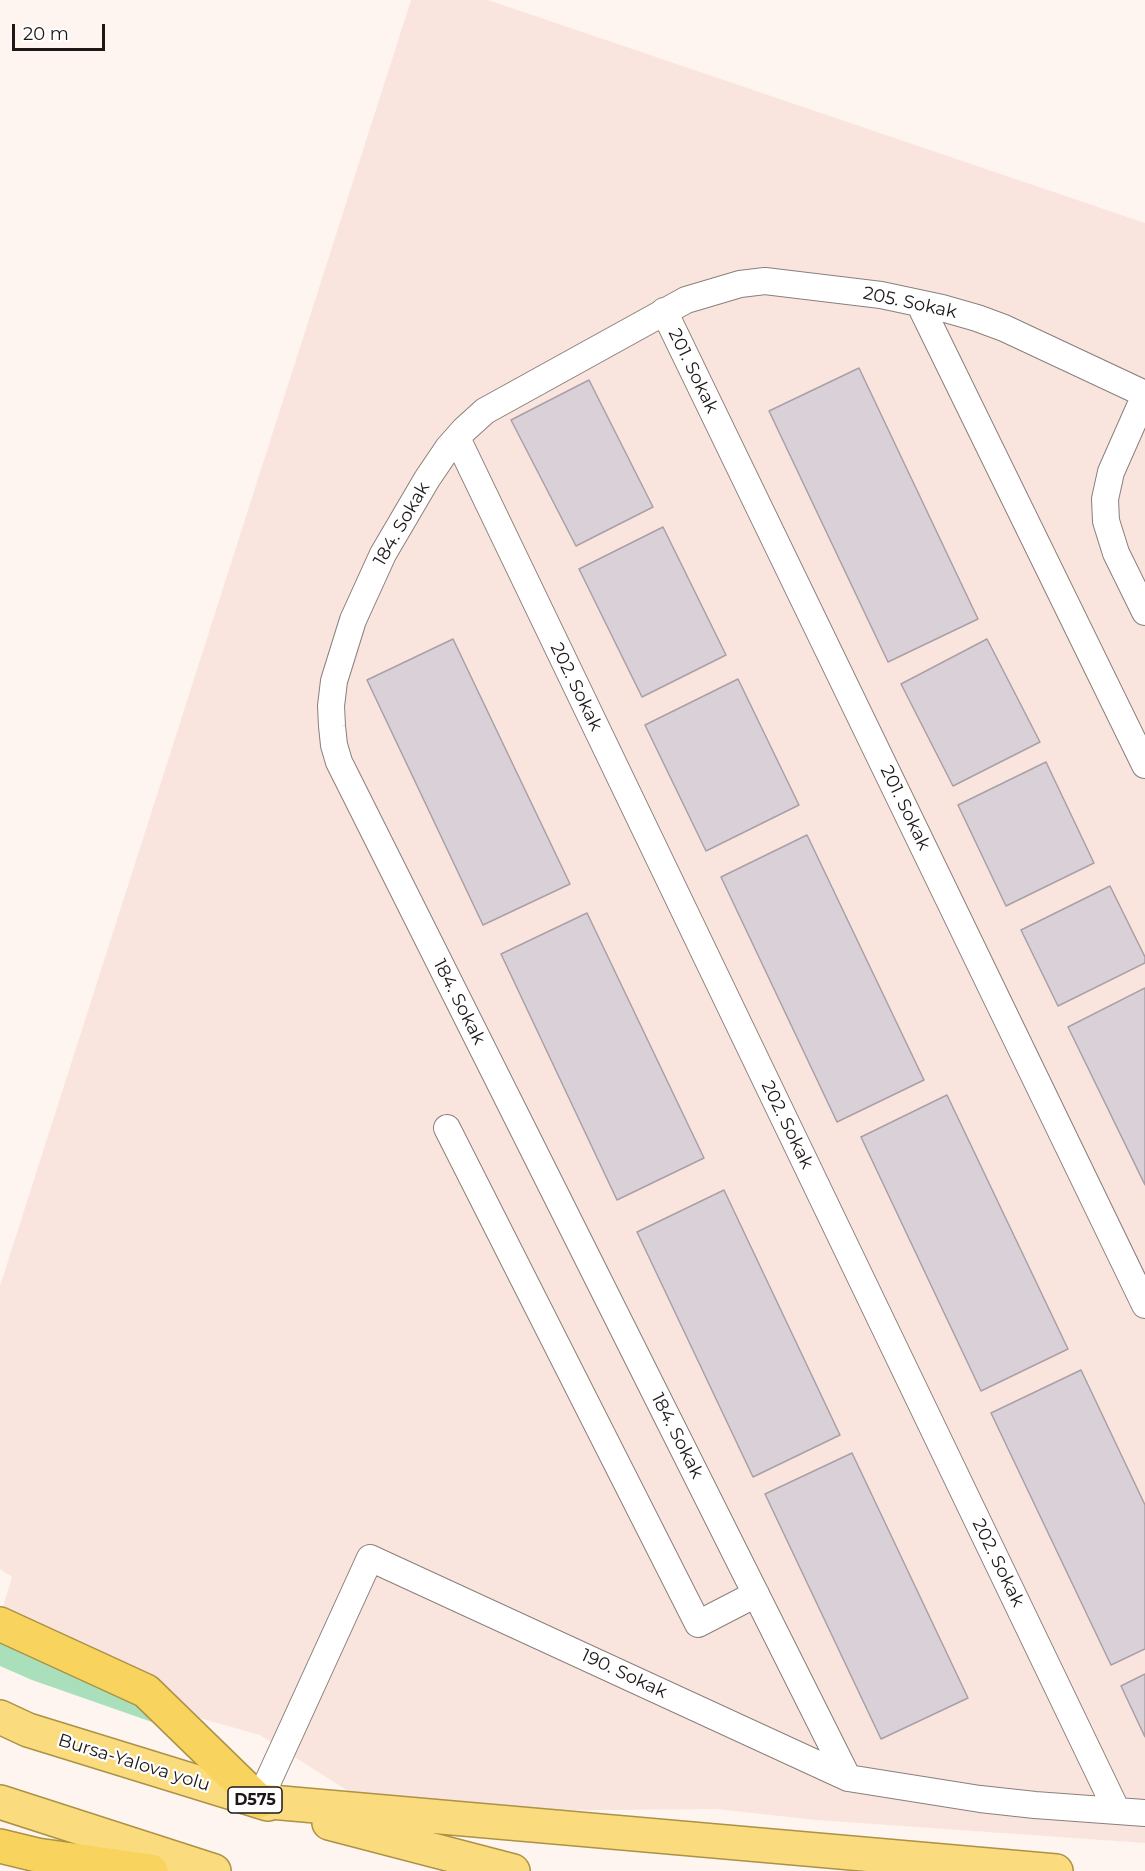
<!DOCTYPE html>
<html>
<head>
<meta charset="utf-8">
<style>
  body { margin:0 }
  #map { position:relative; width:1145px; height:1871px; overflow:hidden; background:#fef4f0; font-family:Montserrat,sans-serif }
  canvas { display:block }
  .scale { position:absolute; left:12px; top:24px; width:93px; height:27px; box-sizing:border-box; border:3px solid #1d1817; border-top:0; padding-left:8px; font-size:18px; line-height:21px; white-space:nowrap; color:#1d1817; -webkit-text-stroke:4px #fff; paint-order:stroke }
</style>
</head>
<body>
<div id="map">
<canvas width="1145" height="1871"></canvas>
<div class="scale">20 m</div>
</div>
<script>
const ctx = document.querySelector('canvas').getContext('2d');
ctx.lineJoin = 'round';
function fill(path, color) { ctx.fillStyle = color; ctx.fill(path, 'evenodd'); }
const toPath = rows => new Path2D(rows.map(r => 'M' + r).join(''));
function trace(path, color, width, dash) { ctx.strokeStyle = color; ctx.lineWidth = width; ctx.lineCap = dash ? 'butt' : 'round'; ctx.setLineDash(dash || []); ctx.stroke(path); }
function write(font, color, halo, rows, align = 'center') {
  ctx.font = font + ' Montserrat,sans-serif'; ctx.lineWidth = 4.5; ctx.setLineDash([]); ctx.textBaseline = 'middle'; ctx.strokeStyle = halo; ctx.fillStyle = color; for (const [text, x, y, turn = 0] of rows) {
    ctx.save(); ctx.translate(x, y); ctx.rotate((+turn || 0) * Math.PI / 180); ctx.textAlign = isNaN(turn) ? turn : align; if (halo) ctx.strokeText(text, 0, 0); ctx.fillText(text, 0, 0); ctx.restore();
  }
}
fill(toPath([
  [411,0,488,0,1145,223,1145,1843,816,1820,716,1809,381,1812,260,1735,0,1662,0,1617,12,1577,0,1569,0,1286]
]), '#fae5de');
fill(toPath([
  [0,1635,122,1689,169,1726,152,1722,32,1680,0,1666]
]), '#a9dfba');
const building = toPath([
  [859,368,978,619,888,662,769,411,859,368],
  [589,380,653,507,576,546,511,420,589,380],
  [663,527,726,655,642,697,579,569,663,527],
  [453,639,570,884,483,925,367,680,453,639],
  [987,639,1040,742,953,786,901,684,987,639],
  [738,679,799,805,706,851,645,725,738,679],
  [1046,762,1094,863,1006,906,958,805,1046,762],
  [807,835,924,1080,837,1122,721,877,807,835],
  [1110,886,1145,957,1145,963,1058,1006,1021,930,1110,886],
  [587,913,704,1158,617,1200,501,954,587,913],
  [1145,988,1145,1185,1068,1027,1145,988],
  [947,1095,1068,1349,981,1391,861,1137,947,1095],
  [724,1190,840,1435,753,1477,637,1232,724,1190],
  [1081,1370,1145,1505,1145,1649,1111,1665,991,1413,1081,1370],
  [852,1453,968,1698,881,1739,765,1494,852,1453],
  [1145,1674,1145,1737,1121,1686,1145,1674]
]);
fill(building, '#dad1d8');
trace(building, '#a9a0a7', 1.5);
const minor = toPath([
  [919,303,1145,765],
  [664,311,1145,1305],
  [1145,395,1111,472,1105,499,1106,521,1116,553,1145,612],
  [457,438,1117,1811],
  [447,1128,698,1624,756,1594],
  [848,1778,339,762,334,745,332,726,331,706,334,681,353,620,383,554,427,479,448,448,464,430,485,411,686,300,740,284,765,281,881,295,942,308,977,318,1004,328,1145,394],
  [259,1801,370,1558,848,1778,980,1799,1035,1805,1145,1813]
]);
const trunk = toPath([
  [0,1717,28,1730,268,1804],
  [259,1801,1056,1871],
  [0,1802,214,1871],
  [329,1823,513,1871]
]);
const motorway = toPath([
  [0,1624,146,1691,259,1801],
  [0,1846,37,1855,151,1871]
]);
trace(minor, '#8a7f7b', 28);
trace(trunk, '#ab9245', 36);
trace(motorway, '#ab9245', 36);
trace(minor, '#fff', 26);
trace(trunk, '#fadc7e', 33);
trace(motorway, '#f8d45e', 33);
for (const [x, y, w] of [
  [255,1800,54]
]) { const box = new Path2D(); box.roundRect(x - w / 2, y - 13, w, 26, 4.5); ctx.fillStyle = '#fff'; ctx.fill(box); trace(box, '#1d1817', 1.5); }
write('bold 16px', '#1d1817', null, [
  ["D575",255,1800]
]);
write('18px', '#1d1817', '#fff', [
  ["205. Sokak",910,303,12],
  ["201. Sokak",693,371,64],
  ["184. Sokak",402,524,-60],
  ["202. Sokak",576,687,64],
  ["201. Sokak",905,808,64],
  ["184. Sokak",459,1002,63],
  ["202. Sokak",787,1125,64],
  ["184. Sokak",677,1436,63],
  ["202. Sokak",998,1563,64],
  ["190. Sokak",624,1674,25],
  ["Bursa-Yalova yolu",134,1763,17]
]);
</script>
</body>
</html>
